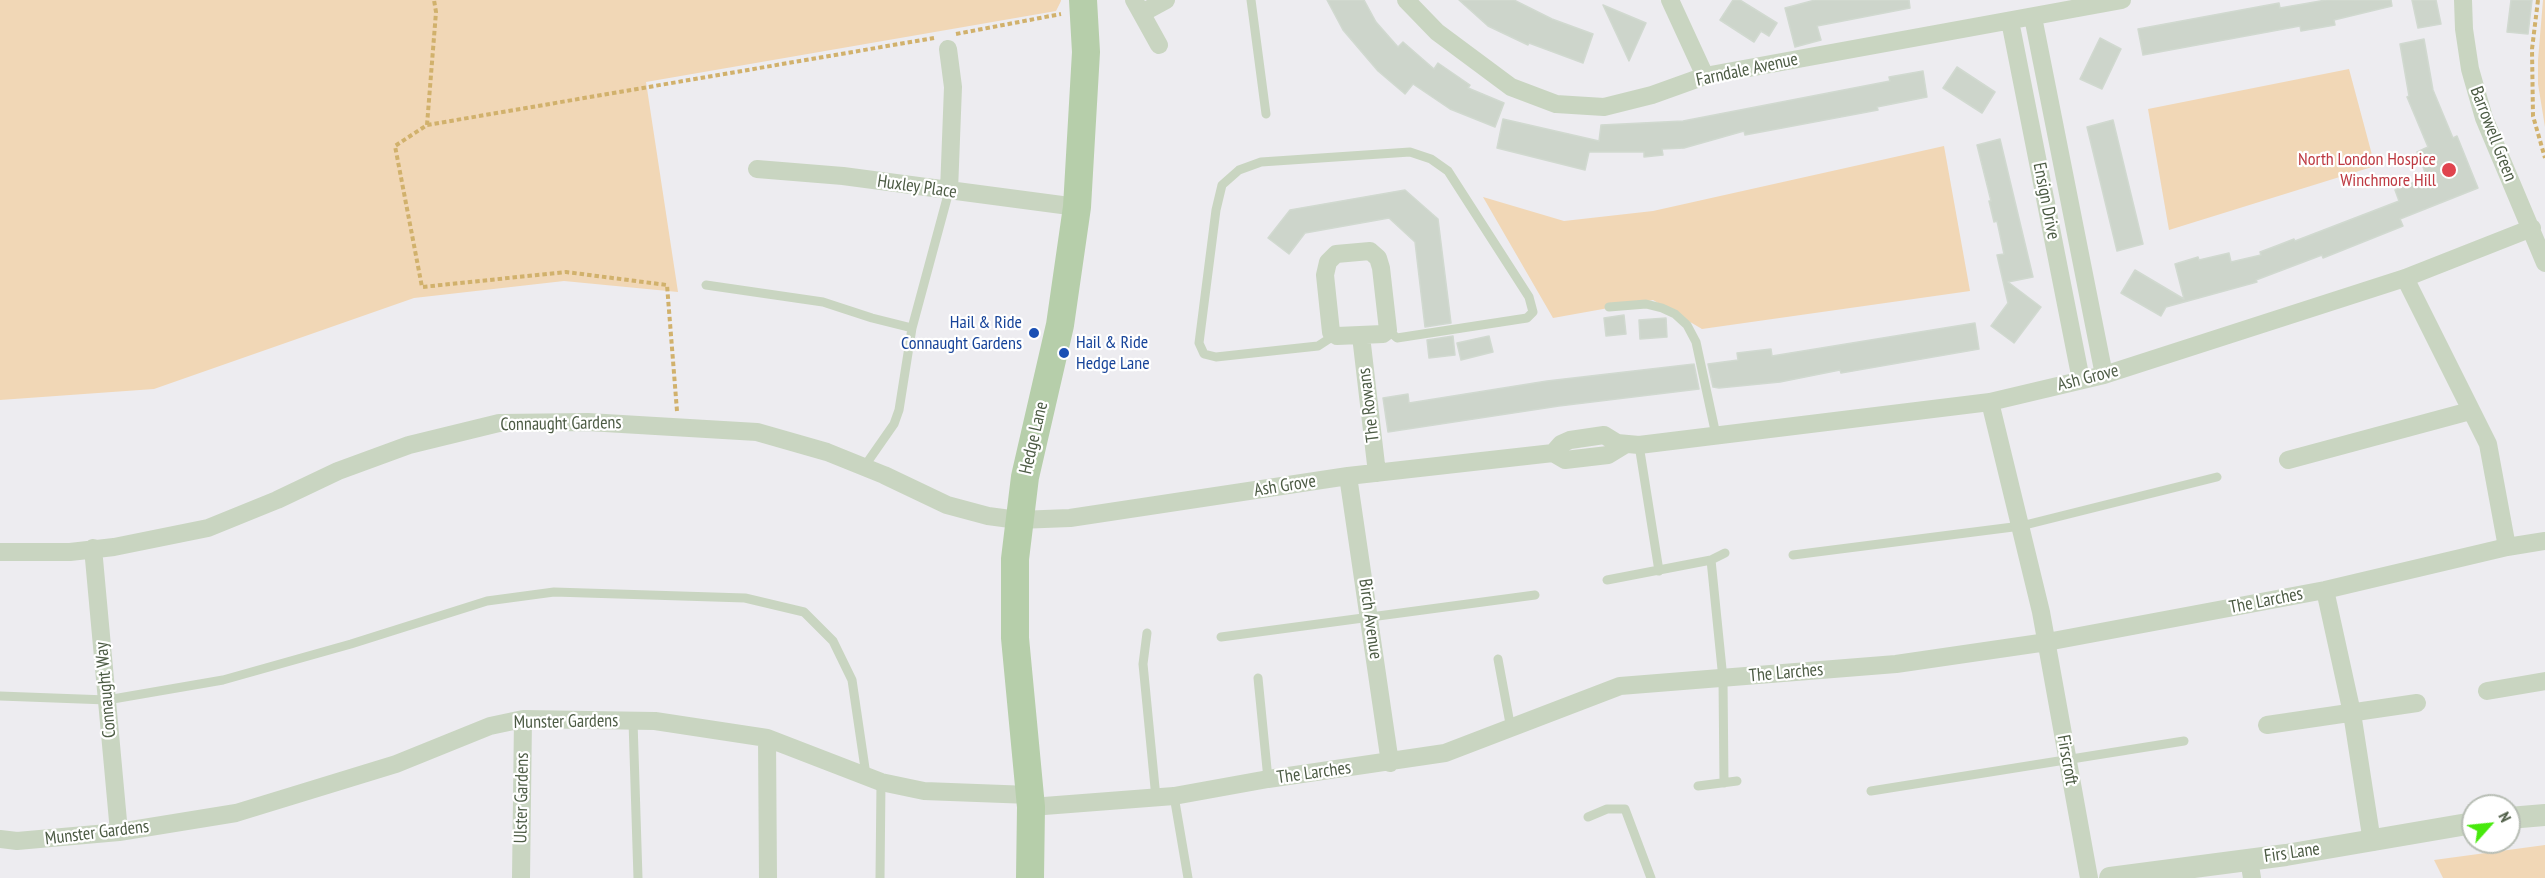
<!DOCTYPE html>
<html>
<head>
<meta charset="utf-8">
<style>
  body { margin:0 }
  #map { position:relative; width:2545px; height:878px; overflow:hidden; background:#edecf0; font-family:"PT Sans Narrow",sans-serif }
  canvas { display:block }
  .north { position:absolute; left:2461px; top:794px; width:60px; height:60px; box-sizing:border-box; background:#fff; border:2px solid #b7bdb4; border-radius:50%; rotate:63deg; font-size:16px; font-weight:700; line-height:24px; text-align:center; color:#4c5b44 }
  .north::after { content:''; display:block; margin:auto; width:21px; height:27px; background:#47e90c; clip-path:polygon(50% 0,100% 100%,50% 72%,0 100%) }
</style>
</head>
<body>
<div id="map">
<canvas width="2545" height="878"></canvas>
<div class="north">N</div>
</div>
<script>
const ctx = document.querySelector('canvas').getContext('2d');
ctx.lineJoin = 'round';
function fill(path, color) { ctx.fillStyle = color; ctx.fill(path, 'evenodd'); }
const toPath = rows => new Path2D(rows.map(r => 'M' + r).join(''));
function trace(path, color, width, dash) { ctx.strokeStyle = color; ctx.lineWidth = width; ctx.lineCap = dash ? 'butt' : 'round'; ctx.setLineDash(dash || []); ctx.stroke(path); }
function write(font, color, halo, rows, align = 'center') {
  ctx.font = font + ' "PT Sans Narrow",sans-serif'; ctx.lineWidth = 4.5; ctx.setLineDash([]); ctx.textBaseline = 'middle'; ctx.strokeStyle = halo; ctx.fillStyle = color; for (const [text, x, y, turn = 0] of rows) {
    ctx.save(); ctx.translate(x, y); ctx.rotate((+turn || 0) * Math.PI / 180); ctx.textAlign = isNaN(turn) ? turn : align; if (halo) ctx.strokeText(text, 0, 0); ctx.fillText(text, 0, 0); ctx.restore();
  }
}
fill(toPath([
  [0,0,1061,0,1061,1,1056,11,646,82,678,292,564,281,414,298,154,389,0,400],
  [2543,0,2545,0,2545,127,2538,84,2538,60],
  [2349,69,2375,166,2169,230,2148,109],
  [1944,146,1970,291,1702,329,1653,300,1553,318,1483,197,1564,221,1653,211],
  [2545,845,2545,878,2443,878,2434,860]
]), '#f1d7b6');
const building = toPath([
  [1327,0,1364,0,1376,22,1398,47,1403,42,1434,69,1438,63,1470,85,1468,88,1504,103,1495,127,1450,109,1413,84,1405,94,1378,71,1343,30,1327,0],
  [1459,0,1514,0,1552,19,1593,34,1583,63,1529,43,1528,45,1488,26,1459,0],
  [1733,0,1740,0,1777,23,1769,36,1761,31,1754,42,1720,20,1733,0],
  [1815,0,1909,0,1910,8,1817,26,1821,40,1795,47,1785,8,1815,0],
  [2326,0,2391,0,2392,6,2334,20,2335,25,2301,31,2300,26,2143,55,2138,29,2279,3,2280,8,2326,0],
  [2412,0,2436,0,2441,24,2418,28,2412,0],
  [2511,0,2532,0,2528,34,2507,32,2511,0],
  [1603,5,1646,23,1629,61,1603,5],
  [2100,38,2121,49,2102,89,2080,79,2100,38],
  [2424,39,2433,90,2453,138,2457,136,2478,188,2400,219,2403,226,2323,258,2322,255,2256,280,2257,282,2166,307,2161,316,2121,293,2135,270,2184,299,2175,264,2198,257,2199,260,2229,253,2231,262,2261,255,2260,252,2276,246,2294,239,2295,241,2399,201,2395,190,2427,177,2417,152,2428,147,2407,97,2409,96,2400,44,2424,39],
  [1957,67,1995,92,1982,113,1943,88,1957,67],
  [1923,71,1927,97,1877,107,1878,110,1745,135,1744,131,1684,148,1662,149,1663,155,1644,157,1644,152,1589,152,1585,170,1497,148,1503,119,1599,141,1601,125,1683,121,1890,81,1889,77,1923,71],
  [2113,120,2143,244,2117,251,2087,127,2113,120],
  [2000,139,2033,277,2008,282,2041,307,2014,343,1991,326,2008,303,1997,255,2004,254,1997,221,1994,222,1989,201,1991,201,1977,145,2000,139],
  [1405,190,1438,219,1451,323,1425,327,1415,242,1389,218,1305,233,1289,254,1268,238,1290,210,1405,190],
  [1624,315,1626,334,1606,336,1604,318,1624,315],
  [1666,318,1667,337,1640,339,1639,320,1666,318],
  [1975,323,1979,349,1841,373,1840,370,1780,382,1719,388,1713,387,1708,364,1738,360,1737,353,1771,349,1772,356,1975,323],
  [1453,336,1455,355,1429,358,1427,340,1453,336],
  [1489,336,1493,352,1461,360,1457,343,1489,336],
  [1694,364,1699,389,1559,406,1388,432,1383,398,1408,394,1409,403,1547,381,1694,364]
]);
fill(building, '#cdd5cb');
trace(building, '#d1d9d0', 1.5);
trace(toPath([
  [2538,0,2532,49,2533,116,2545,158],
  [956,34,1061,14],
  [427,125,436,12,434,0],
  [677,411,667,285,566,272,422,287,395,146,427,125,934,38]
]), '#d1b16c', 4, [4.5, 3]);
trace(toPath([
  [1251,0,1266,114],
  [706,285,823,302,872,318,912,328],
  [1609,307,1646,304,1662,308,1675,314,1687,325,1696,342,1716,435],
  [1335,335,1318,346,1216,357,1204,354,1199,343,1216,210,1222,185,1239,170,1261,162,1410,152,1431,159,1448,171,1529,297,1533,312,1527,318,1397,338,1388,330],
  [1639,445,1659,571],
  [864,467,894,424,899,410,912,328,949,191],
  [1793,555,2021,526,2217,477],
  [1711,560,1723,679,1724,783],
  [1607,580,1711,560,1725,553],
  [1147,633,1143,664,1156,798],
  [1221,637,1535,595],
  [1498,659,1511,729],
  [1258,678,1268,779],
  [0,696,107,700,223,680,351,644,487,601,554,592,745,598,804,612,833,641,852,680,866,775],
  [633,721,638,878],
  [1698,786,1737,781],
  [1871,791,2184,741],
  [1174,796,1188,878],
  [1588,817,1607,809,1625,809,1651,878],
  [880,878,881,782]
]), '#c9d5c1', 9);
trace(toPath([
  [1134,0,1159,45],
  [1406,0,1437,32,1511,87,1556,104,1604,107,1652,95,1705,76,2122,0],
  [1670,0,1705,76],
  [2463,0,2464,29,2470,69,2484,118,2545,263],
  [1142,13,1166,0],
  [2033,17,2104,375],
  [2010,21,2081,380],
  [948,49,953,87,949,191],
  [757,169,843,176,1077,207],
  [1370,251,1378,258,1381,268,1388,330,1383,334,1337,336,1331,332,1325,275,1328,262,1336,254,1370,251],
  [2405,278,2488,444,2507,547],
  [1361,336,1377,473],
  [1990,402,2041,612,2089,878],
  [1626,444,1608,455,1565,460,1553,453,1561,444,1570,440,1604,435,1617,443,1639,445,1990,402,2104,375,2405,278,2532,228],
  [2288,460,2470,411],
  [1348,476,1390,763],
  [93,548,119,832],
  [0,552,70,552,114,547,208,528,277,500,338,471,409,445,499,423,588,422,757,432,827,452,884,475,947,505,988,516,1018,520,1070,518,1348,476,1553,453],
  [2325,590,2352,713,2372,842],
  [2487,691,2545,681],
  [2267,725,2417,703],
  [767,738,768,878],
  [1031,807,1174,796,1268,779,1445,753,1620,686,1896,664,2047,642,2325,590,2507,547,2545,541],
  [0,839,17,841,119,832,236,813,396,764,490,726,523,719,655,721,767,738,881,782,924,791,1030,795],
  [2249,859,2252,878],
  [521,878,523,719]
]), '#c9d5c1', 18);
trace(toPath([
  [2509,818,2545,815],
  [2110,878,2286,855,2473,823]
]), '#c9d5c1', 22);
trace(toPath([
  [1030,878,1031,807,1015,638,1015,559,1025,477,1060,325,1077,207,1086,52,1083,0]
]), '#b6ceaa', 28);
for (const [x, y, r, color] of [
  [2449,170,8,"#e0444e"],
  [1034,333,6,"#1a4fb4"],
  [1064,353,6,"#1a4fb4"]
]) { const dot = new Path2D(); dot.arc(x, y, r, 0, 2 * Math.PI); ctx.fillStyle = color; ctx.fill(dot); trace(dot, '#fff', 2); }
write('18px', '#4c5b44', '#fff', [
  ["Farndale Avenue",1747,70,-12],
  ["Barrowell Green",2493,134,69],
  ["Huxley Place",917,187,8],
  ["Ensign Drive",2046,201,79],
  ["Ash Grove",2088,378,-14],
  ["The Rowans",1369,405,-97],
  ["Connaught Gardens",561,424,-1],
  ["Hedge Lane",1034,438,-77],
  ["Ash Grove",1285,486,-9],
  ["The Larches",2266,601,-11],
  ["Birch Avenue",1370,619,82],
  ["The Larches",1786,673,-5],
  ["Connaught Way",106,690,-95],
  ["Munster Gardens",566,722,-1],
  ["Firscroft",2067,760,80],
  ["The Larches",1314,773,-8],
  ["Ulster Gardens",522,798,-89],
  ["Munster Gardens",97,833,-7],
  ["Firs Lane",2292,853,-8]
]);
write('18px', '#be3a42', '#fff', [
  ["North London Hospice",2436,160],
  ["Winchmore Hill",2436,181]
], 'right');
write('18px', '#164399', '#fff', [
  ["Hail & Ride",1022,323],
  ["Connaught Gardens",1022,344],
  ["Hail & Ride",1076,343,"left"],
  ["Hedge Lane",1076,364,"left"]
], 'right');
</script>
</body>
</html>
